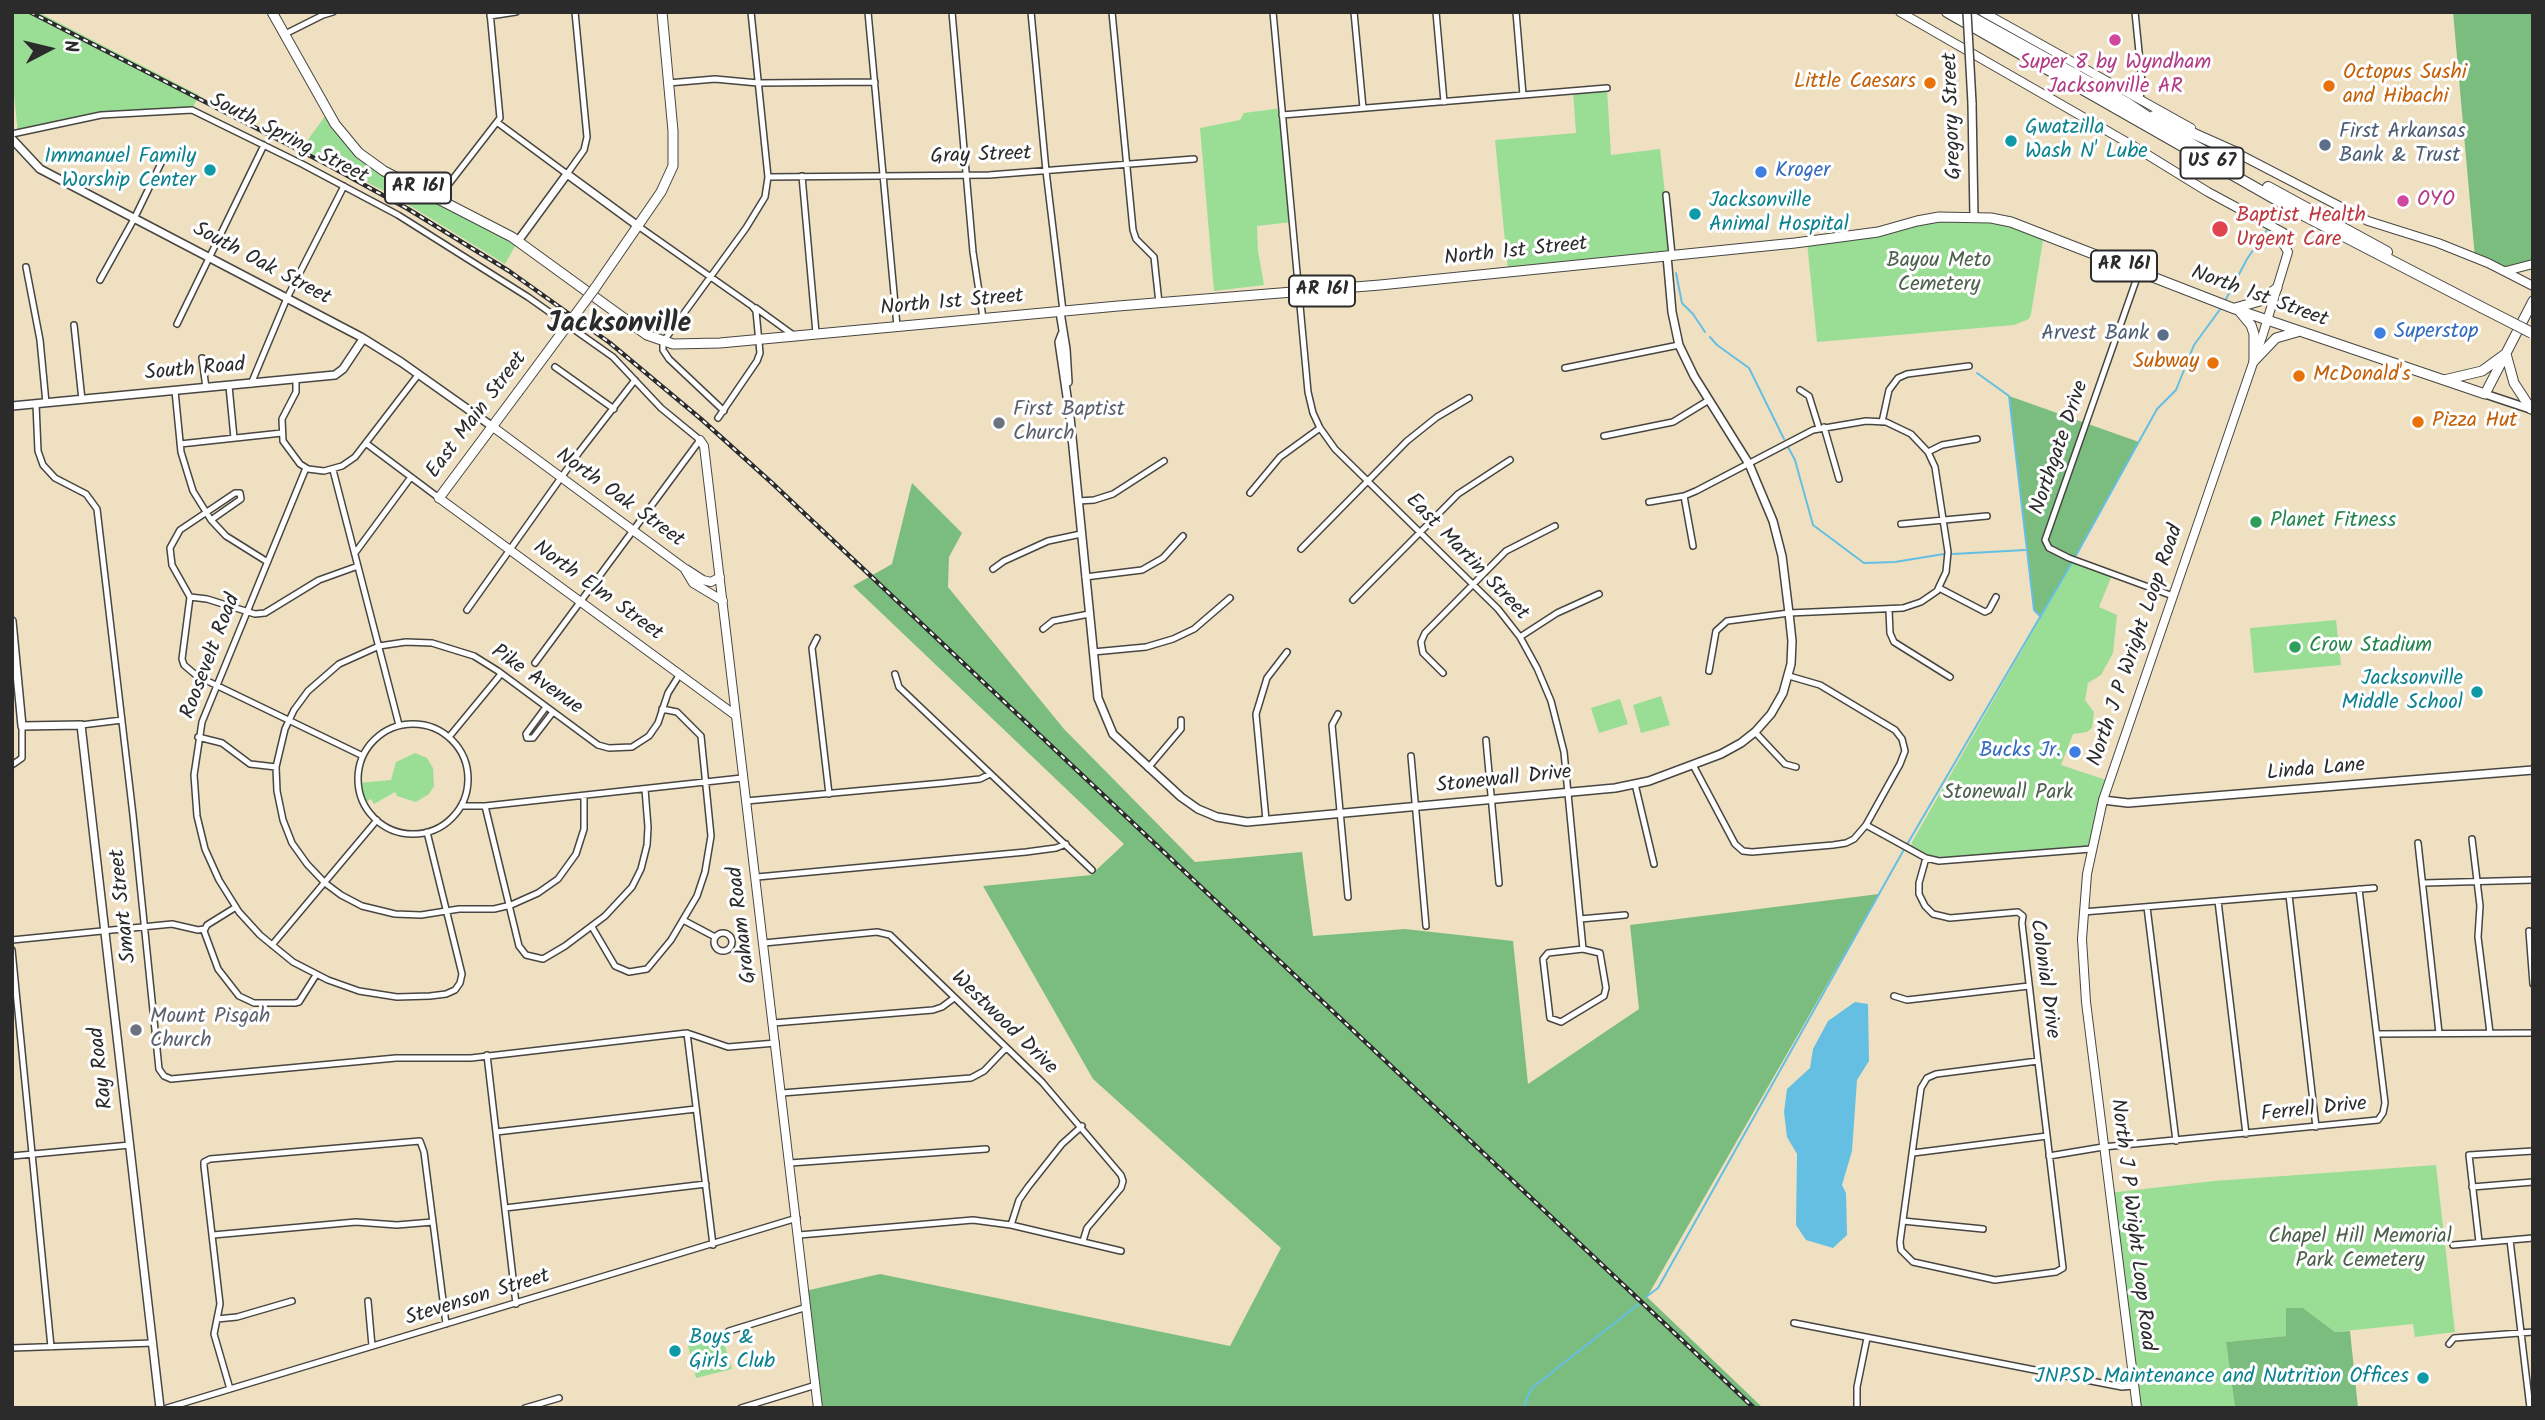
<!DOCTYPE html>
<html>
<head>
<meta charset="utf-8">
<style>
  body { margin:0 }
  #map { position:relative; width:2545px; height:1420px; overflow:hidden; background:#efe0c2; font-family:Kalam,sans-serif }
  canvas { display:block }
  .frame { position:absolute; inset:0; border:14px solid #2b2b2b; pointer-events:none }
  .north { position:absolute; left:14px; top:14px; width:70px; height:70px; -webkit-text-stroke:5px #fff; paint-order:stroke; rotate:83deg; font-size:19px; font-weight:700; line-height:28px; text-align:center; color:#2b2b2b }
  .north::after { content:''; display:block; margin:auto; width:24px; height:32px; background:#2b2b2b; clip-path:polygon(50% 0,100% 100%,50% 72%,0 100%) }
</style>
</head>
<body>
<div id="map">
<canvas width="2545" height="1420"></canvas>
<div class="frame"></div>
<div class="north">N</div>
</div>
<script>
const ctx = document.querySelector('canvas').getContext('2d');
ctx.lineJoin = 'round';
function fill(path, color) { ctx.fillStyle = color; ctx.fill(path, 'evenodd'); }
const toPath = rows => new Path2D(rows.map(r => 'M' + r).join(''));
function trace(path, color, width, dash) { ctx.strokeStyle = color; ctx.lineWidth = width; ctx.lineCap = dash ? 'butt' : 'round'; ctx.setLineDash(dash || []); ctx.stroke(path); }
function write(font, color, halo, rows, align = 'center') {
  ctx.font = font + ' Kalam,sans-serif'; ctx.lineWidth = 6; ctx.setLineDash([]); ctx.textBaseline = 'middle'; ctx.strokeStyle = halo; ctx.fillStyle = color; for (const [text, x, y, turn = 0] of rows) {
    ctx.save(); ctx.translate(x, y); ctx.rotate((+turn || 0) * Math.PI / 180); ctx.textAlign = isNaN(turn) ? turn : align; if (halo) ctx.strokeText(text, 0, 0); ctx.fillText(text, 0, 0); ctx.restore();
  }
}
fill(toPath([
  [12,12,38,12,199,95,192,110,101,115,18,133,12,76],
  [1607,88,1611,155,1660,149,1672,255,1508,271,1495,140,1576,133,1573,91],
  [1282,108,1292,222,1257,226,1258,251,1264,285,1214,291,1200,128,1240,120,1244,113],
  [328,112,359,153,518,241,505,264,399,199,302,148],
  [1991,218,2044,234,2031,314,2029,319,2014,325,1817,342,1807,242,1917,221],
  [2073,561,2112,575,2099,607,2117,615,2113,653,2101,675,2088,683,2085,700,2094,712,2092,728,2087,732,2073,734,2061,765,2109,781,2091,849,1939,861,1911,851,1912,842],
  [2336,620,2341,665,2254,673,2250,628],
  [1661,696,1670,725,1641,733,1633,705],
  [1620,699,1628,724,1599,733,1591,708],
  [415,753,427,758,433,768,434,786,429,794,416,802,397,796,395,792,374,804,371,799,364,803,358,783,391,780,396,762],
  [2436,1165,2455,1332,2415,1337,2413,1324,2335,1332,2303,1308,2286,1309,2286,1336,2226,1342,2235,1408,2137,1408,2109,1193,2214,1181],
  [722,1336,732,1369,696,1378,688,1346]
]), '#9ade96');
fill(toPath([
  [2453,12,2533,12,2533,265,2506,271,2475,258],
  [2009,396,2139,442,2041,617,2034,610],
  [912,483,962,533,949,557,948,587,1064,729,1195,862,1302,852,1313,936,1405,929,1513,941,1528,1084,1639,1009,1630,925,1879,894,1647,1297,1763,1408,819,1408,805,1291,880,1274,1230,1346,1281,1248,1093,1079,983,886,1091,875,1124,844,853,586,892,564],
  [2286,1308,2303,1308,2335,1332,2350,1331,2358,1408,2235,1408,2226,1342,2286,1336]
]), '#7bbd7f');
fill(toPath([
  [1855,1002,1868,1004,1869,1061,1857,1080,1852,1151,1842,1185,1846,1193,1847,1235,1833,1248,1806,1240,1796,1225,1797,1154,1787,1137,1784,1112,1787,1089,1810,1068,1813,1049,1828,1021]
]), '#64bfe2');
trace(toPath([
  [1676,273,1682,303,1693,314,1705,332],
  [2225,301,2247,259,2269,227],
  [1710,337,1717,345,1749,368,1784,439],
  [1977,373,2009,396,2034,610,2041,617],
  [1788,447,1795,460,1813,525,1864,563,1895,562,1944,554],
  [1953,554,2025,550],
  [1646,1297,1658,1288,1902,853,2074,559,2157,409,2176,390,2194,345,2221,308],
  [1523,1408,1532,1388,1640,1303]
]), '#64bfe2', 2);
const minor = toPath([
  [868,12,897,326],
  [952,12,973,252,983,318],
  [1031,12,1046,171,1063,311],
  [1112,12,1133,230,1136,239,1154,257,1159,303],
  [1273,12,1308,392,1313,413,1320,428,1335,449,1498,609,1520,637,1537,668,1551,701,1564,752,1583,949],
  [1354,12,1363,108],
  [1436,12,1444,102],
  [1516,12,1523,95],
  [2135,12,2142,82,2140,100],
  [490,16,516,12],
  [285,34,323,15,333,12],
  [668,83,715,79,758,83,875,82],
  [1282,115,1607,88],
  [498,123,567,174,584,150,587,137,575,12],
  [12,134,101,115,192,110,302,164,398,215,528,297,613,357,661,408,700,440,535,663],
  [802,176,816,333],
  [768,177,989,175,1194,159],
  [1666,195,1672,255],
  [438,198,500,118,490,12],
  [638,226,752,306,756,311,760,353,757,361,718,418],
  [26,267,40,340,46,403],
  [2139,272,2045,540,2049,548,2069,558,2173,596],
  [100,280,134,219,164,157],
  [756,308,796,337],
  [177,324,264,145],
  [74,325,82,400],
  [202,358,206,388],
  [555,367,614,409],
  [1565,368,1679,345],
  [296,380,296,392,282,419,283,441,300,464,308,469,324,471,342,466,355,457,418,375],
  [251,384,287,298,344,186],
  [229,386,234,438],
  [1800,390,1809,396,1819,428],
  [175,391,181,452,193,491,211,520,226,536,266,561],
  [36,404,38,451,43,465,55,478,86,494,97,509,133,815,159,1069,164,1076,171,1079,396,1058,471,1058,687,1033,728,1047,776,1043],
  [724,411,669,359,663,350,663,342,746,228,765,197,768,177,751,12],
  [1882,422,1889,390,1898,378,1907,374,1969,366],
  [1824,427,1839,479],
  [1604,436,1673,422,1709,400],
  [180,444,282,433],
  [367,444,439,498],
  [1928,452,1942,445,1977,439],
  [306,468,202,722,194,775,197,816,205,849,219,880,239,912,260,935,293,962,328,980,359,991,397,997,430,996,446,994,455,990,460,983,462,974,427,832],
  [333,470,399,725],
  [1250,493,1280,457,1320,428],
  [1684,496,1693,546],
  [1078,501,1094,500,1113,494,1164,461],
  [1649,502,1684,496,1696,491,1813,430,1866,421,1886,422,1911,434,1928,452,1935,467,1948,552,1946,572,1937,591,1921,602,1903,608,1789,613,1727,621,1716,631,1709,671],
  [211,520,241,499,240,493,235,493,180,530,170,548,172,565,190,597,182,659,184,665,197,676,363,756],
  [1901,524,1987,516],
  [1301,549,1407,441,1437,417,1469,398],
  [355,553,411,477],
  [993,569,1004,561,1048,541,1081,534],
  [1085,577,1142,570,1163,558,1183,536],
  [1939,588,1985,612,1989,610,1996,597],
  [190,597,207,599,255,614,265,613,319,580,358,566],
  [1353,600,1458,494,1510,460],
  [467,610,580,451,635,380],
  [1889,610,1890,633,1894,642,1950,677],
  [1043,629,1053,621,1089,614],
  [1520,637,1557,613,1599,594],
  [817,638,812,648,829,794],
  [1093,652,1146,647,1173,639,1194,629,1230,598],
  [1443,673,1423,653,1421,642,1425,633,1506,551,1555,526],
  [895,674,899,687,1092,870],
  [546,707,526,734,527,738,533,738,553,712],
  [1338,714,1332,725,1348,897],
  '358 779a55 55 0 1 1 110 0a55 55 0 1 1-110 0Z',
  [81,725,122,720],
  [1755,732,1785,764,1796,767],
  [198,737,222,743,250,764,276,767],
  [449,737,501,674],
  [1486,740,1499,883],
  [1411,756,1426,926],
  [12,765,22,758,22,726],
  [1693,765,1735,844,1743,851,1752,852,1833,845,1846,843,1854,839,1866,825,1900,764,1905,751,1902,739,1895,730,1820,685,1789,676],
  [1148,768,1181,729,1181,720],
  [1635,784,1654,864],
  [584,796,584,829,576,854,558,879,538,893,511,905,494,909,459,909,421,915,395,914,362,906,341,895,325,883,307,864,292,843,283,820,277,791,276,767,285,729,294,710,308,691,339,664,379,646,406,642,432,643,474,656,498,671,598,745,609,748,632,747,649,736,658,723,668,693,680,674],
  [746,801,943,783,980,779,990,774],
  [461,806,485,806,742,778],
  [485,806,519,946,526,955,543,959,565,946,605,916,632,887,641,869,647,845,648,827,645,789],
  [1266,820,1256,714,1267,678,1287,652],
  [1866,825,1926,858,1939,861,2091,849],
  [2472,839,2480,906,2478,937,2490,1033],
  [2418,843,2439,1033],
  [1926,858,1919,883,1919,894,1925,906,1933,914,1950,918,2018,912,2023,916,2022,923,2038,1061,2063,1268,2056,1272,1995,1280,1913,1262,1901,1250,1900,1242,1921,1088,1927,1078,1936,1074,2038,1061],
  [757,877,1026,852,1056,848,1066,844],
  [2424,883,2533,880],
  [2289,895,2316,1127],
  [2218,901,2246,1134],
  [236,907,207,925,204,931,218,969,239,996,254,1003,295,1003,299,1002,316,975],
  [2147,907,2176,1141],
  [2083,912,2374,888],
  [1580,919,1625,915],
  [683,920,715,937],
  [592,927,615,966,629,972,647,969,671,940,697,896,705,872,711,836,701,736,677,712,662,709],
  [2529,931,2533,984],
  '714 942a9 9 0 1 1 18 0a9 9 0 1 1-18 0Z',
  [12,940,172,924,198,930,204,929],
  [764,943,877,932,890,935,1042,1082,1121,1175,1123,1181,1121,1188,1087,1228,1083,1241],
  [272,945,377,820],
  [1583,949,1600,953,1606,988,1604,996,1561,1022,1550,1018,1543,959,1548,953,1583,949],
  [12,950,51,1347],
  [1894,996,1907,1000,2029,986],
  [773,1023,933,1010,942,1007,954,998],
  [687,1033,713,1245],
  [2377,1034,2533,1033],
  [487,1055,516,1304],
  [782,1093,971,1078,984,1071,1005,1049],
  [496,1132,696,1109],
  [1913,1153,2047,1136],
  [12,1156,130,1145],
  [2049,1156,2103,1147,2378,1120,2383,1113,2385,1103,2359,889],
  [790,1163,986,1149],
  [2472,1187,2533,1182],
  [505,1208,706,1184],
  [1903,1221,1983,1229],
  [1011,1225,1019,1200,1028,1187,1062,1144,1082,1126],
  [213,1235,356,1222,397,1225,433,1222],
  [799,1235,973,1220,1011,1225,1121,1251],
  [2510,1240,2530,1408],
  [2479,1242,2469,1155,2533,1151],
  [2453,1245,2533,1238],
  [368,1301,372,1346],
  [217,1319,237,1317,292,1301],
  [1794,1323,2122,1387,2134,1386],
  [729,1331,807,1307],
  [2449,1344,2454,1338,2533,1332],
  [12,1348,153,1343],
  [230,1389,214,1334,220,1304,204,1166,204,1162,210,1159,420,1141,424,1152,446,1324],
  [167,1408,797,1218],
  [525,1408,559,1398],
  [741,1408,816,1385],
  [1857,1408,1857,1387,1867,1338]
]);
const tertiary = toPath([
  [1972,103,1974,218],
  [12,139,40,169,361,337,401,362,493,427],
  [518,241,567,174,638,226],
  [1060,312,1066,349,1068,382],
  [1062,334,1059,342,1070,417,1098,698,1113,734,1181,797,1198,809,1217,817,1247,822,1615,788,1649,781,1721,754,1741,743,1755,732,1771,714,1783,693,1791,664,1792,641,1789,613,1782,556,1773,521,1749,464,1694,376,1679,345,1672,312,1667,256],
  [2485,394,2533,410],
  [12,406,335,375,343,369,363,339],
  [12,621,22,726,81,725,160,1408],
  [2103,800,2128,803,2533,770]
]);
const secondary = toPath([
  [1900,12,2130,144,2208,192,2284,233,2284,245,2288,252,2263,334,2103,800,2087,874,2082,939,2086,1002,2137,1408],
  [1983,12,2191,128],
  [2233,151,2368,221,2438,243,2488,263,2533,286],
  [2506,271,2533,264],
  [493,427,684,568,693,583,723,601],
  [700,440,704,446,818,1408],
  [439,498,735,715],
  [686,569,703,580,711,582,720,577]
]);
const primary = toPath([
  [272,12,335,124,359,153,384,171,512,237,647,335,673,344,720,343,1118,306,1380,285,1795,243,1878,232,1917,221,1939,217,1991,218,2011,222,2235,309,2485,394,2533,301],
  [595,288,661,192,673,166,673,131,662,12],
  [2235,308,2260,301,2277,288],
  [2240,312,2251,325,2254,334,2254,361],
  [2506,354,2514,383,2531,409],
  [2254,361,2276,338,2297,332],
  [2444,380,2482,371,2504,355],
  [439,498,518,392]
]);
const motorway = toPath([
  [1947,12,2305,216,2481,307],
  [1962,12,2127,103,2167,130,2224,162],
  [2154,116,2237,153],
  [2268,187,2387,252]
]);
trace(minor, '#484642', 8);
trace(tertiary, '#484642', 10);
trace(secondary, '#484642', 10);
trace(primary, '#484642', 11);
trace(motorway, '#484642', 12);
trace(minor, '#fff', 5);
trace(tertiary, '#fff', 7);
trace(secondary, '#fff', 8);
trace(primary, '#fff', 9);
trace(motorway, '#fff', 10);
const rail = toPath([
  [30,12,328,165,408,209,509,271,610,343,701,419,772,483,1754,1408]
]);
trace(rail, '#2b2b2b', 4.5);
trace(rail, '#fff', 2, [5]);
const tertiaryBridge = toPath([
  [1967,12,1972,103]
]);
const primaryBridge = toPath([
  [518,392,595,288]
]);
const motorwayBridge = toPath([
  [2481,307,2532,333]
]);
trace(tertiaryBridge, '#484642', 10, []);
trace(primaryBridge, '#484642', 11, []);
trace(motorwayBridge, '#484642', 12, []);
trace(tertiaryBridge, '#fff', 7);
trace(primaryBridge, '#fff', 9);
trace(motorwayBridge, '#fff', 10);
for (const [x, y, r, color] of [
  [2115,40,7,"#d1479c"],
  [1930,83,7,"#e8710a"],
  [2329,86,7,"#e8710a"],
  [2011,141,7,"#0f9aa8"],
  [2325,145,7,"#5c6f8a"],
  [210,170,7,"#0f9aa8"],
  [1761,172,7,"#3f7fe0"],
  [2403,201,7,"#d1479c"],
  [1695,214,7,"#0f9aa8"],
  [2220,229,9,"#e0444e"],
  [2380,333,7,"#3f7fe0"],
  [2163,335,7,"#5c6f8a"],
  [2213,363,7,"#e8710a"],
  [2299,376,7,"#e8710a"],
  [2418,422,7,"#e8710a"],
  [999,423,7,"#6b7280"],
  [2256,522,7,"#2e9e5b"],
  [2295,647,7,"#2e9e5b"],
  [2477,692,7,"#0f9aa8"],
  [2075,752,7,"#3f7fe0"],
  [136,1030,7,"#6b7280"],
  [675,1351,7,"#0f9aa8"],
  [2423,1378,7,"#0f9aa8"]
]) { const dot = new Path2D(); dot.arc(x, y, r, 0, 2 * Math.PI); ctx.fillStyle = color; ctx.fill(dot); trace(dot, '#fff', 2.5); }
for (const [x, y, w] of [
  [2212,163,63],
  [418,188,66],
  [2124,266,66],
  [1322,291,66]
]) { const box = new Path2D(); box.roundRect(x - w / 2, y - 15.5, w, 31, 5); ctx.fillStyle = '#fff'; ctx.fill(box); trace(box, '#2b2b2b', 2); }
write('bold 19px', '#2b2b2b', null, [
  ["US 67",2212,163],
  ["AR 161",418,188],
  ["AR 161",2124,266],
  ["AR 161",1322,291]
]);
write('21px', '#b23c85', '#fff', [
  ["Super 8 by Wyndham",2115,64],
  ["Jacksonville AR",2115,88],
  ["OYO",2417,201,"left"]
]);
write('21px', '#c56008', '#fff', [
  ["Octopus Sushi",2343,74],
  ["and Hibachi",2343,98],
  ["Little Caesars",1916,83,"right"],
  ["Subway",2199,363,"right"],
  ["McDonald's",2313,376],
  ["Pizza Hut",2432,422]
], 'left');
write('21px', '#2b2b2b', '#fff', [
  ["Gregory Street",1954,116,-92],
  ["South Spring Street",288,140,27],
  ["Gray Street",981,157,-2],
  ["North 1st Street",1516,253,-6],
  ["South Oak Street",261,265,28],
  ["North 1st Street",2259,298,20],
  ["North 1st Street",952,304,-5],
  ["South Road",195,371,-5],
  ["East Main Street",478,416,-53],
  ["Northgate Drive",2061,448,-71],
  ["North Oak Street",619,499,36],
  ["East Martin Street",1466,558,46],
  ["North Elm Street",597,592,36],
  ["North J P Wright Loop Road",2137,646,-71],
  ["Roosevelt Road",212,657,-69],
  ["Pike Avenue",536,681,35],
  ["Linda Lane",2316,771,-5],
  ["Stonewall Drive",1504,781,-6],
  ["Smart Street",125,906,-96],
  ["Graham Road",744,925,-97],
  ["Colonial Drive",2043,979,82],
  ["Westwood Drive",1003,1024,44],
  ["Ray Road",103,1068,-97],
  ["Ferrell Drive",2314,1111,-6],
  ["North J P Wright Loop Road",2131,1225,83],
  ["Stevenson Street",478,1299,-17]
]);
write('21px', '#0d838f', '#fff', [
  ["Gwatzilla",2025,129],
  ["Wash N' Lube",2025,153],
  ["Immanuel Family",196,158,"right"],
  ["Worship Center",196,182,"right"],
  ["Jacksonville",1709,202],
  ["Animal Hospital",1709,226],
  ["Jacksonville",2463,680,"right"],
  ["Middle School",2463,704,"right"],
  ["Boys &",689,1339],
  ["Girls Club",689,1363],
  ["JNPSD Maintenance and Nutrition Offices",2409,1378,"right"]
], 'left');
write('21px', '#4e5e75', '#fff', [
  ["First Arkansas",2339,133],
  ["Bank & Trust",2339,157],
  ["Arvest Bank",2149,335,"right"]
], 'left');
write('21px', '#366cbe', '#fff', [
  ["Kroger",1775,172],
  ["Superstop",2394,333],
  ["Bucks Jr.",2061,752,"right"]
], 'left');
write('21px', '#be3a42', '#fff', [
  ["Baptist Health",2236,217],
  ["Urgent Care",2236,241]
], 'left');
write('21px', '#4c614b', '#fff', [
  ["Bayou Meto",1939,262],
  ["Cemetery",1939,286],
  ["Stonewall Park",2008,794],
  ["Chapel Hill Memorial",2360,1238],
  ["Park Cemetery",2360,1262]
]);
write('21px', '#5b616d', '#fff', [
  ["First Baptist",1013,411],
  ["Church",1013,435],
  ["Mount Pisgah",150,1018],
  ["Church",150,1042]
], 'left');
write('21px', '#27864d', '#fff', [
  ["Planet Fitness",2270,522],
  ["Crow Stadium",2309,647]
], 'left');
write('bold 28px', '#2b2b2b', '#fff', [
  ["Jacksonville",619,326]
]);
</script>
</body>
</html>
